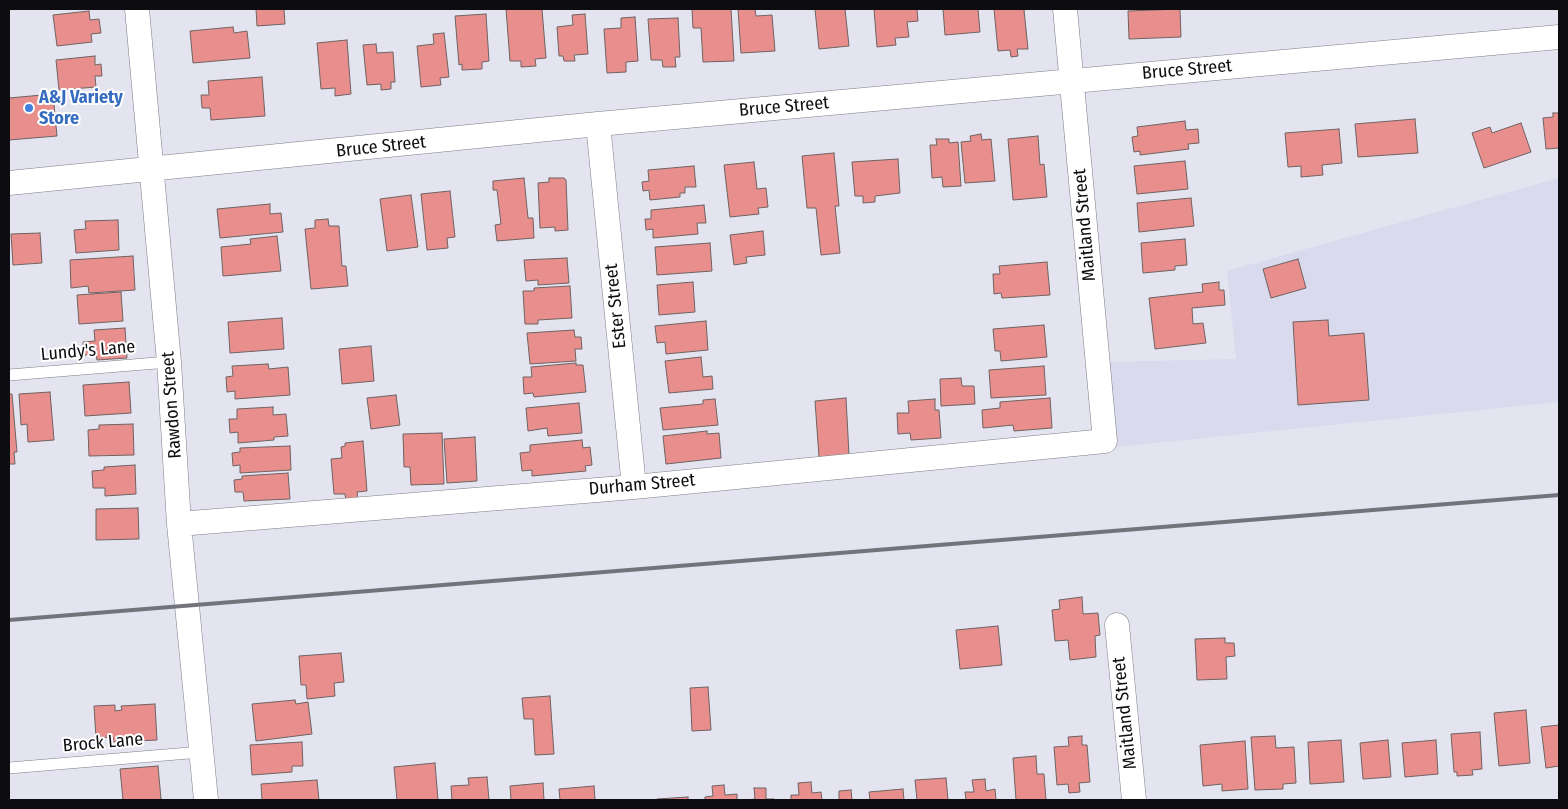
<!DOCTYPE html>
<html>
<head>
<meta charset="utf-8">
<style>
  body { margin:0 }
  #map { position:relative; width:1568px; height:809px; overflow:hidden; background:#e4e4f0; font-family:"Fira Sans Condensed",sans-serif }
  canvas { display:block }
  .frame { position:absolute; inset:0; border:10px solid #0d0d11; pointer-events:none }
</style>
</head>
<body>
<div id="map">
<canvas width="1568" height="809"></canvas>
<div class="frame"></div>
</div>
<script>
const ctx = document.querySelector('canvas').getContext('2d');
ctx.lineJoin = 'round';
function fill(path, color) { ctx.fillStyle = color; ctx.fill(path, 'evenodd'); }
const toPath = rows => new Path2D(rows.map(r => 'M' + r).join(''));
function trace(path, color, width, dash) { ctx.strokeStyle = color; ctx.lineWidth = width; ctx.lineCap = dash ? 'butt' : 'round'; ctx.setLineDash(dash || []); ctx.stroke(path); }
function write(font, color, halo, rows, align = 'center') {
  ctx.font = font + ' "Fira Sans Condensed",sans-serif'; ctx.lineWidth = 4; ctx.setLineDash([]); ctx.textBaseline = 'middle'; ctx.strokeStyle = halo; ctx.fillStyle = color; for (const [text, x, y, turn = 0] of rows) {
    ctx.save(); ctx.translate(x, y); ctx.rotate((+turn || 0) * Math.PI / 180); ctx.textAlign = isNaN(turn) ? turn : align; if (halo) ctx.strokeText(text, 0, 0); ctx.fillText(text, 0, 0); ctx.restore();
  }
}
fill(toPath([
  [1559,178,1559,402,1106,448,1099,362,1236,359,1227,271]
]), '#d9daed');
const building = toPath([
  [256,9,284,9,285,24,257,26,256,9],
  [506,9,542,9,546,58,535,59,536,66,521,67,521,61,510,61,506,9],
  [692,9,731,9,734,61,703,62,701,28,693,28,692,9],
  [738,9,755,9,756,16,772,15,775,51,741,53,738,9],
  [815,9,845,9,849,46,819,49,815,9],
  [874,9,917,9,918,21,907,22,909,37,895,38,896,45,877,47,874,9],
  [943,9,978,9,980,32,945,35,943,9],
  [994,9,1028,9,1024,10,1028,49,1017,49,1018,56,1011,57,1010,50,998,51,994,9],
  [1180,9,1181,37,1129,39,1128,11,1180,9],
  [89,11,90,20,99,19,101,33,91,34,92,42,57,46,53,15,89,11],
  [486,14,489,61,482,62,482,69,462,70,462,64,459,65,455,16,486,14],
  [585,14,588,54,574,55,575,61,564,61,563,56,559,56,557,27,573,25,572,15,585,14],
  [635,17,638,61,626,62,626,72,607,73,604,29,621,28,621,18,635,17],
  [678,18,680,57,675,57,676,67,663,67,662,60,651,60,648,19,678,18],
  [233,27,234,33,247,31,250,58,193,63,190,31,233,27],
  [444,33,449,77,440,78,441,85,421,87,417,46,434,44,433,34,444,33],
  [347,40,351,94,335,96,335,88,321,89,317,43,347,40],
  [376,44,377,53,393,52,395,82,391,82,391,89,381,90,381,84,367,85,363,45,376,44],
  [95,56,95,65,101,64,102,76,95,76,96,87,59,90,56,60,95,56],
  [262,77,265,116,211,120,210,108,202,108,201,95,209,95,208,81,262,77],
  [53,94,57,136,9,140,9,98,53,94],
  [1553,113,1559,113,1559,148,1546,149,1543,118,1553,117,1553,113],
  [1415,119,1418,153,1358,157,1355,124,1415,119],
  [1185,121,1186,130,1198,129,1199,143,1188,144,1189,149,1140,155,1140,151,1134,152,1132,137,1138,136,1137,127,1185,121],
  [1521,123,1531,152,1484,168,1472,133,1490,127,1492,133,1521,123],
  [1339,129,1342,163,1322,165,1323,175,1301,177,1301,166,1288,167,1285,133,1339,129],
  [981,134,982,140,991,139,995,181,965,183,961,142,971,141,970,136,981,134],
  [1038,136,1040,165,1044,164,1047,197,1013,200,1008,139,1038,136],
  [936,139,949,139,949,143,958,142,961,186,943,187,942,177,932,178,930,145,937,145,936,139],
  [834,153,839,206,835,206,840,253,821,255,816,208,807,208,802,156,834,153],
  [898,159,900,193,875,196,875,202,863,203,863,196,855,196,852,162,898,159],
  [1185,161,1188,189,1137,194,1134,166,1185,161],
  [754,162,757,189,766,188,768,207,758,208,759,214,730,217,724,165,754,162],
  [694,166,696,187,685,187,685,193,680,193,680,197,650,200,649,190,643,191,642,182,649,181,648,170,694,166],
  [524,178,528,218,533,218,534,238,497,241,495,225,501,224,497,190,493,190,493,181,524,178],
  [549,178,564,178,566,180,568,230,555,231,555,227,540,228,538,183,549,182,549,178],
  [450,191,455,237,447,238,448,248,427,250,421,194,450,191],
  [411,195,418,247,387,251,380,199,411,195],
  [1191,198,1194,226,1139,232,1137,203,1191,198],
  [270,204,270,214,281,213,283,232,220,238,217,209,270,204],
  [704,205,706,223,697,223,698,234,653,238,653,229,646,230,645,219,651,219,651,210,704,205],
  [328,219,329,226,339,226,342,266,346,266,348,286,311,289,305,229,315,228,315,220,328,219],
  [118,220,119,250,76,253,74,230,86,229,85,221,118,220],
  [763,231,765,255,746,257,747,263,734,265,730,235,763,231],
  [40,233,42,263,13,265,11,234,40,233],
  [277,236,281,271,223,276,221,247,251,244,250,239,277,236],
  [1185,239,1187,265,1175,266,1175,270,1143,273,1141,243,1185,239],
  [710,243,712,271,657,275,655,247,710,243],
  [133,256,135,290,89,293,88,286,71,288,70,260,133,256],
  [567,258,569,283,538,285,538,280,526,281,524,260,567,258],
  [1298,259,1306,288,1271,298,1263,269,1298,259],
  [1047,262,1050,295,1002,298,1001,293,994,294,993,274,1000,274,999,266,1047,262],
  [693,282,695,312,659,315,657,285,693,282],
  [1219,282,1219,290,1224,290,1225,305,1192,308,1193,324,1203,323,1206,343,1155,349,1149,298,1203,292,1202,284,1219,282],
  [570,286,572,318,538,320,538,324,525,324,523,291,534,291,534,288,570,286],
  [121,292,123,321,79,324,77,295,121,292],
  [282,318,284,349,230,353,228,322,282,318],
  [1328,320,1329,336,1364,333,1369,400,1298,405,1293,322,1328,320],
  [706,321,708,350,666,354,665,342,657,343,655,326,706,321],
  [1044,325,1047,357,1001,361,1000,351,995,351,993,329,1044,325],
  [125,328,127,358,97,360,96,355,84,355,83,342,95,341,94,330,125,328],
  [574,330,575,337,581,337,582,349,575,349,576,361,530,364,527,333,574,330],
  [371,346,374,381,342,384,339,349,371,346],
  [701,357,703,377,712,376,713,389,669,393,665,361,701,357],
  [576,363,576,365,583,365,586,392,534,397,533,393,524,394,523,377,532,377,531,367,576,363],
  [268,364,269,369,288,367,290,395,235,399,235,391,227,392,226,377,233,376,232,366,268,364],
  [1044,366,1046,395,991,398,989,370,1044,366],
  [961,378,962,386,974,386,975,404,941,406,940,379,961,378],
  [129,382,131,413,85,416,83,385,129,382],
  [50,392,54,440,28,442,27,424,21,425,19,394,50,392],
  [9,394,12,394,17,452,14,452,15,464,9,464,9,394],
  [396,395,400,425,371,429,367,398,396,395],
  [846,398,849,455,819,457,815,401,846,398],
  [1050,398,1052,428,1014,431,1013,425,983,428,982,410,1000,408,1000,402,1050,398],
  [715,399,718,425,663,430,660,408,703,404,703,400,715,399],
  [935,399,935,410,939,410,941,438,911,440,910,433,898,434,897,413,909,413,908,401,935,399],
  [579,403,582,433,548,436,547,428,528,431,526,408,579,403],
  [273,407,273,415,286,414,288,436,274,437,274,440,238,443,238,432,230,433,229,419,237,419,237,409,273,407],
  [133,424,134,455,89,456,88,430,99,429,99,425,133,424],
  [707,431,707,434,719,433,721,458,666,464,663,436,707,431],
  [442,433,444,484,411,485,410,467,404,467,403,434,442,433],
  [475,437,477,481,447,483,444,439,475,437],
  [582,440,583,448,590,447,592,465,585,466,586,471,532,476,532,470,522,471,520,453,530,452,530,445,582,440],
  [363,441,367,491,357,492,358,500,346,501,345,494,334,494,331,459,342,458,341,447,345,446,345,443,363,441],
  [290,446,291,470,240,473,240,465,233,466,232,453,240,452,240,448,290,446],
  [135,465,136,494,105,496,105,488,93,488,92,471,104,470,104,467,135,465],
  [288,473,290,499,244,501,243,492,235,492,234,480,242,479,242,476,288,473],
  [138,508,139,539,96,540,96,509,138,508],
  [1082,597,1083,614,1098,613,1100,635,1095,636,1096,657,1070,660,1068,640,1055,641,1052,610,1060,609,1059,600,1082,597],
  [998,626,1002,665,960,669,956,630,998,626],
  [1225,638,1225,643,1234,643,1235,656,1226,657,1227,679,1197,680,1195,639,1225,638],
  [341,653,344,682,334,683,335,696,307,699,306,685,301,685,299,656,341,653],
  [708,687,711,730,692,731,690,688,708,687],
  [550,696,554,754,535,755,533,719,524,719,522,698,550,696],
  [295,700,296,704,308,702,312,734,256,741,252,704,295,700],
  [155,704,157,740,113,742,113,737,96,738,94,706,115,705,115,711,122,710,121,706,155,704],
  [1526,710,1530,763,1499,766,1494,713,1526,710],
  [1559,725,1559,766,1546,768,1541,727,1559,725],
  [1480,732,1482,769,1472,770,1473,775,1457,776,1457,772,1454,772,1451,734,1480,732],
  [1082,736,1082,745,1087,745,1090,782,1079,783,1080,792,1069,793,1068,784,1057,785,1054,747,1069,746,1068,737,1082,736],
  [1275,736,1276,748,1294,747,1296,783,1283,784,1283,789,1255,790,1251,737,1275,736],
  [1341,740,1344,782,1310,784,1308,742,1341,740],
  [1388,740,1391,777,1363,779,1360,743,1388,740],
  [1436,740,1438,774,1405,777,1402,743,1436,740],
  [1245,741,1248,789,1222,791,1222,784,1203,786,1200,745,1245,741],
  [302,742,303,766,292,766,292,772,252,775,250,745,302,742],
  [1036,756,1037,774,1044,774,1046,800,1016,800,1013,758,1036,756],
  [435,763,438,800,397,800,394,767,435,763],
  [158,766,161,799,157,800,123,800,120,769,158,766],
  [487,777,489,800,452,800,451,786,469,785,468,778,487,777],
  [946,778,948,800,917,800,915,780,946,778],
  [985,779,986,791,995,789,996,800,966,800,965,792,974,792,972,780,985,779],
  [317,780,319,800,262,800,261,784,317,780],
  [811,782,812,793,821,792,822,800,791,800,791,795,799,795,798,783,811,782],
  [543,783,544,800,511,800,510,786,543,783],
  [724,785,725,795,737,794,737,800,705,800,705,797,713,796,712,786,724,785],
  [594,786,595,800,560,800,559,789,594,786],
  [754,788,766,788,766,799,774,799,774,800,746,800,755,799,754,788],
  [903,789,904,800,870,800,869,792,903,789],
  [851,790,852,800,839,800,839,791,851,790],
  [688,797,688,800,657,800,657,799,688,797]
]);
fill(building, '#e88f8d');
trace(building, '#6e6261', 1);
const service = toPath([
  [9,375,169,362],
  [9,768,201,752]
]);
const minor = toPath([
  [137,9,169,362,179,524,206,800],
  [598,124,634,487],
  [9,183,598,124,1559,37],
  [179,524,634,487,1105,441,1065,9],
  [1117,625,1134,800]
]);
trace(service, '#7d7e88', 12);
trace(minor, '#7d7e88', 25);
trace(service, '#fff', 11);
trace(minor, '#fff', 24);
trace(toPath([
  [9,620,1559,495]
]), '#73737b', 4);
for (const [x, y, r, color] of [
  [29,108,5,"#3f7fe0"]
]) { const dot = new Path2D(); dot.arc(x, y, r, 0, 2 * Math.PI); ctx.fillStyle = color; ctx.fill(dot); trace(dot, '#fff', 2); }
write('18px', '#0d0d11', '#fff', [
  ["Bruce Street",1187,70,-5],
  ["Bruce Street",784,107,-5],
  ["Bruce Street",381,147,-6],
  ["Maitland Street",1085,225,-95],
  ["Ester Street",616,306,-96],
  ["Lundy's Lane",88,351,-5],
  ["Rawdon Street",172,405,-94],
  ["Durham Street",642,485,-5],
  ["Maitland Street",1125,713,-96],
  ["Brock Lane",103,743,-5]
]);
write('bold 18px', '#366cbe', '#fff', [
  ["A&J Variety",39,98],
  ["Store",39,119]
], 'left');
</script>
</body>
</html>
